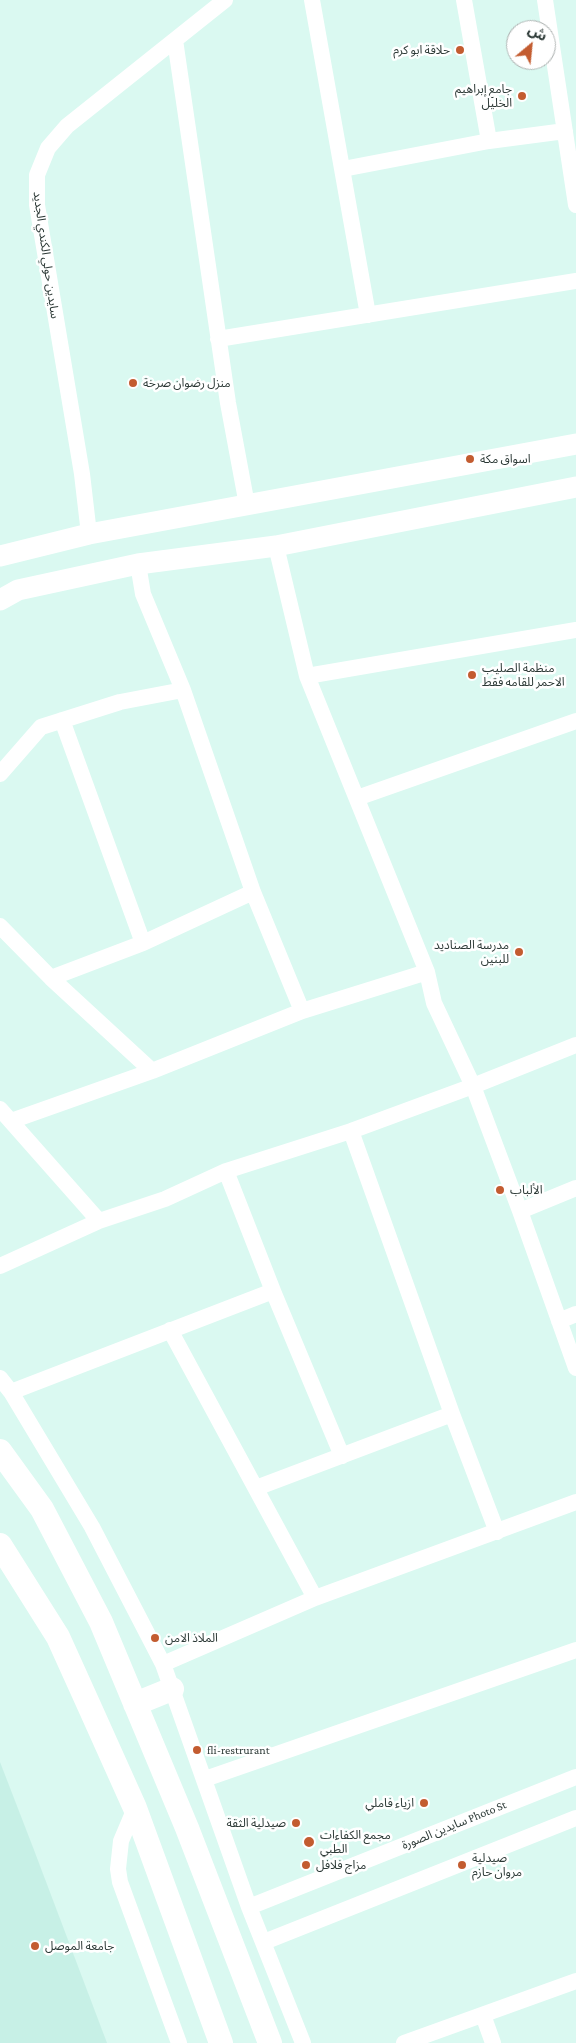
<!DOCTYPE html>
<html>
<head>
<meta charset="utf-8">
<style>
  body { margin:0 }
  #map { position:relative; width:576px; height:2043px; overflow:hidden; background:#daf9f1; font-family:"Crimson Pro","Noto Sans Arabic",serif }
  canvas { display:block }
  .north { position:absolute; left:506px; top:20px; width:50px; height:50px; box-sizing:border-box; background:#fff; border:1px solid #abb0af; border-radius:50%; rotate:28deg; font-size:14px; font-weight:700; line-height:20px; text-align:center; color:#2c3936 }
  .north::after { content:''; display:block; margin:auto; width:18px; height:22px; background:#c35c30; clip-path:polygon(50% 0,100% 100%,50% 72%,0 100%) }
</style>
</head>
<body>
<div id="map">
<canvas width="576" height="2043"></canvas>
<div class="north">ش</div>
</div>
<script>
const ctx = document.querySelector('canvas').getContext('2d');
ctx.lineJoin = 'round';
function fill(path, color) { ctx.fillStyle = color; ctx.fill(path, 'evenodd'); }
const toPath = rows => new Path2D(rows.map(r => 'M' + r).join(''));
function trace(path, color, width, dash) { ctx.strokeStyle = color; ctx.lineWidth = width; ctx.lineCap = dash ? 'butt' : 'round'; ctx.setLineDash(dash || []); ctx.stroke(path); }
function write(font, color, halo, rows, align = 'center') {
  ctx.font = font + ' "Crimson Pro","Noto Sans Arabic",serif'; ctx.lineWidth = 5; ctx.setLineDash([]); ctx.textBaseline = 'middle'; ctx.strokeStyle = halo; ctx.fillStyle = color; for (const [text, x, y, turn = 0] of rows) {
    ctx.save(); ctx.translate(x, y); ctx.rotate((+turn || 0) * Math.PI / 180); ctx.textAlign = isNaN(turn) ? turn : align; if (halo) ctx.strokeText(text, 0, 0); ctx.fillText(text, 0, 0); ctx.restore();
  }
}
fill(toPath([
  [0,1762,34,1850,107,2043,0,2043]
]), '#c7f0e6');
trace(toPath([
  [312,0,368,315],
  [464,0,489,141],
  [545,0,576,205],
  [175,40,228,403,247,505],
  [343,169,489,141,565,131],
  [218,339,576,281],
  [89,534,82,474,37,205,37,175,48,148,67,126,225,0],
  [276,546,307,676,427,972,434,1003,473,1086,520,1211,576,1368],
  [138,564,143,594,183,690,253,892,302,1011],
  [307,676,576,630],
  [62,720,143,943],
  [0,774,41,727,120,702,183,690],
  [357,798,576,721],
  [0,926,51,978,152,1071],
  [51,978,143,943,253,892],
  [0,1109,99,1221],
  [11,1121,152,1071,302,1011,427,972],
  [351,1131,452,1414,497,1532],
  [226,1171,273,1291,342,1456],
  [520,1211,576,1188],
  [0,1266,99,1221,165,1199,226,1171,351,1131,473,1086,576,1045],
  [559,1321,576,1314],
  [170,1330,315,1598],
  [0,1378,11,1392,92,1527,163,1664,249,1907,303,2043],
  [11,1392,273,1291],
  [256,1488,452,1414],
  [163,1664,315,1598,576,1502],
  [205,1779,576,1650],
  [135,1808,121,1841,118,1869,120,1882,179,2043],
  [249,1907,576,1777],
  [264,1942,576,1818],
  [483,2015,493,2043],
  [404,2043,576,1981]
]), '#fff', 16);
trace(toPath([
  [0,556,89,534,576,444],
  [0,600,18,590,138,564,276,546,576,487]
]), '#fff', 21);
trace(toPath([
  [0,1451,42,1509,101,1622,187,1828,270,2043],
  [0,1545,58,1637,91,1710,135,1808,221,2043],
  [135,1704,172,1689]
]), '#fff', 24);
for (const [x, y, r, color] of [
  [460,50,5,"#c35c30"],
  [522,96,5,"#c35c30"],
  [133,383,5,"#c35c30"],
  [470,459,5,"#c35c30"],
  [472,675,5,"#c35c30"],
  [519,952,5,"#c35c30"],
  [500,1190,5,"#c35c30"],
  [155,1638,5,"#c35c30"],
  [197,1750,5,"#c35c30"],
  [424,1803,5,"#c35c30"],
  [296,1823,5,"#c35c30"],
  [309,1842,6,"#c35c30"],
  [306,1865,5,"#c35c30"],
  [462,1865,5,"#c35c30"],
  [35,1946,5,"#c35c30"]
]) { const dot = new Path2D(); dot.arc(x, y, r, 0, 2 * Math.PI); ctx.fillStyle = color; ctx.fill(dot); trace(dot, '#fff', 2); }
write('12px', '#2c3936', '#fff', [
  ["حلاقة ابو كرم",450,50,"right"],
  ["جامع إبراهيم",512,89,"right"],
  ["الخليل",512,103,"right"],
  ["منزل رضوان صرخة",143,383],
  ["اسواق مكة",480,459],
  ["منظمة الصليب",482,668],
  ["الاحمر للقامه فقط",482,682],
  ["مدرسة الصناديد",509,945,"right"],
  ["للبنين",509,959,"right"],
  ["الألباب",510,1190],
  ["الملاذ الامن",165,1638],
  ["fli-restrurant",207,1750],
  ["ازياء فاملي",414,1803,"right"],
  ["صيدلية الثقة",286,1823,"right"],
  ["مجمع الكفاءات",320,1835],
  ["الطبي",320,1849],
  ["صيدلية",472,1858],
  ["مروان حازم",472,1872],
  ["مزاج فلافل",316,1865],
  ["جامعة الموصل",45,1946]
], 'left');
write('12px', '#2c3936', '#fff', [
  ["سايدين حولي الكندي الجديد",46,255,82],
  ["سايدين الصورة Photo St",454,1825,-22]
]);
</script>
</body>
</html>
